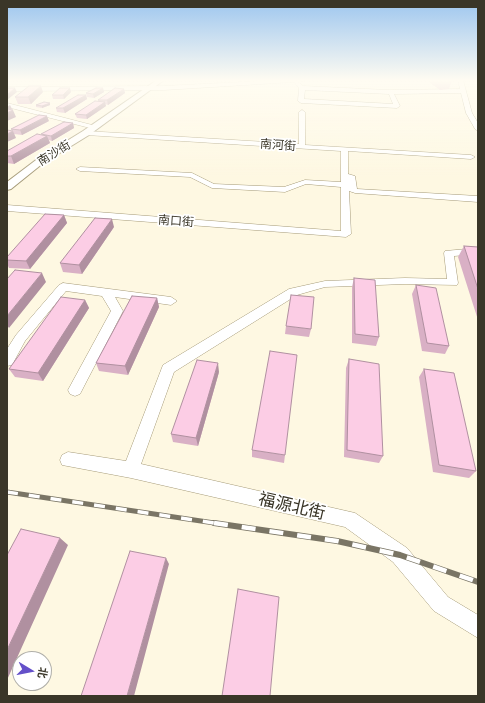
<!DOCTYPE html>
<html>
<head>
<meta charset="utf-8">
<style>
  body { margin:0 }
  #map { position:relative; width:485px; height:703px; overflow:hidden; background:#fef8e2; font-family:"Exo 2","Noto Sans SC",sans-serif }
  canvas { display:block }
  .frame { position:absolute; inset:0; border:8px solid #3a3628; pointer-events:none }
  .north { position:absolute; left:12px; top:651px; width:40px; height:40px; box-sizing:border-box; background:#fff; border:1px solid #b0afa9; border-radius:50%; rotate:100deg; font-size:11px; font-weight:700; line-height:16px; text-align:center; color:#3a3628 }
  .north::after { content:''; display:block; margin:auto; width:14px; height:18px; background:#6450c9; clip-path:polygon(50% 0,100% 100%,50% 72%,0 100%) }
</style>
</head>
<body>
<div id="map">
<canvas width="485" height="703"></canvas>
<div class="frame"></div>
<div class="north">北</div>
</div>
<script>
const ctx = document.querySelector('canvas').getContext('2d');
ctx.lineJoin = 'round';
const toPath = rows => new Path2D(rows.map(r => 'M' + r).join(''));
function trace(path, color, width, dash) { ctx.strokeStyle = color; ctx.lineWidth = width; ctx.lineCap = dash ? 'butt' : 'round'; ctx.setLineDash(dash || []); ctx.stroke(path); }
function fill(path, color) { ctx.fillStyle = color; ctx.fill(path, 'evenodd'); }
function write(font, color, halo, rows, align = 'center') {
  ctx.font = font + ' "Exo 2","Noto Sans SC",sans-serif'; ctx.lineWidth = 3.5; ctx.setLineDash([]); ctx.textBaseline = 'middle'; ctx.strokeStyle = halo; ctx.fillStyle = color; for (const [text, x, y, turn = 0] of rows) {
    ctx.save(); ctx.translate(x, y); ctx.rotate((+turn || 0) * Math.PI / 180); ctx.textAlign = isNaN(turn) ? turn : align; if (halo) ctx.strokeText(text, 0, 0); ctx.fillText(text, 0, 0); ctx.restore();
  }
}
const minor = toPath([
  [278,80,310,80,298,82,303,86,388,90,460,89,458,80,463,80,472,113,478,123,478,131,475,129,466,113,461,93,394,94,400,106,397,108,301,103,298,101,299,88,294,82,164,90,7,91,7,87,164,86,278,80],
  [305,90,389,94,393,104,304,99,305,90],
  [7,103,96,126,97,127,94,129,7,107,7,103],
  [302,110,305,112,305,145,471,155,475,157,471,159,348,151,348,174,355,176,357,189,478,196,478,202,355,193,349,191,351,234,346,237,7,211,7,205,341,231,341,187,306,184,285,192,212,188,190,177,80,171,76,169,80,167,192,173,214,184,284,187,305,180,341,182,341,151,86,135,83,133,86,131,299,144,299,112,302,110],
  [478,248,478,254,454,256,458,283,457,285,405,284,325,287,297,295,174,372,141,464,355,513,407,548,448,597,478,615,478,638,434,611,393,562,345,527,131,478,62,465,60,460,62,455,68,452,126,461,163,365,289,289,325,281,405,278,447,279,444,253,445,251,478,248],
  [63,283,171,297,177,301,171,305,115,297,123,311,80,394,75,396,70,394,68,390,111,311,102,296,66,291,25,341,12,365,7,366,7,349,16,335,59,285,63,283]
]);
const tertiary = toPath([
  [157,80,164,80,89,135,42,164,11,189,7,190,7,182,36,160,83,131,157,80]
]);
trace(minor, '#a69b79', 1);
trace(tertiary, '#a69b79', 2);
fill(minor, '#fff');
fill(tertiary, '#fff');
const railFar1 = toPath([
  [7,492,221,524]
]);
const rail = toPath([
  [214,523,337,541,400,555,478,582]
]);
trace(railFar1, '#7a7565', 5);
trace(rail, '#7a7565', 6);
trace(railFar1, '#fff', 3.5, [11]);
trace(rail, '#fff', 4.5, [14]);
fill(toPath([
  [426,80,452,80,449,89,440,90],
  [103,88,104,92,94,98,87,97,86,93],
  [124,89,125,93,108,105,105,104,106,106,87,119,77,118,75,114,98,101,98,100],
  [43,92,31,104,18,104,15,97],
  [71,92,64,99,53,99,52,95],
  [86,95,87,99,65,113,57,112,56,108],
  [36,105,50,105,42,108,36,107],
  [49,121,22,135,14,134,16,138,11,129],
  [73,123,74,128,52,141,49,140,50,143,14,164,7,163,7,151,41,135],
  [64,215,67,223,30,269,9,268,7,264,7,257],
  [114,227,82,274,63,272,60,263],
  [464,246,478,247,478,320,458,257],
  [354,278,379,337,376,346,352,343,352,287],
  [416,285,449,346,445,354,422,351,412,294],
  [157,298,159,307,128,375,99,371,96,363],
  [85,300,89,308,43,381,15,377,9,369],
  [286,326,311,329,309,337,285,334],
  [349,359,383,456,379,463,344,457,346,368],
  [424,369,476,471,469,478,433,472,419,377],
  [219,372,198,446,173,442,171,434],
  [252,450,285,455,284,463,252,457]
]), '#d9b0c5');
fill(toPath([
  [41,86,43,92,31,104,28,97],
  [15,88,17,92,7,100,7,95],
  [70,88,71,92,64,99,63,95],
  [103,88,104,92,94,98,93,94],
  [124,89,125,93,108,105,107,100],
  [86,95,87,99,65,113,63,108],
  [105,102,106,106,87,119,86,115],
  [50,103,50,105,42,108,42,106],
  [10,105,12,109,7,112,7,107],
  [13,110,16,117,7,121,7,113],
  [47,116,49,121,22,135,20,130],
  [73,123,74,128,52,141,51,136],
  [13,131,16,138,7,142,7,134],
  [47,136,50,143,14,164,11,156],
  [64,215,67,223,30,269,26,261],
  [112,219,114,227,82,274,79,265],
  [42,273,46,282,9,328,7,325,7,316],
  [157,298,159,307,128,375,125,366],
  [85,300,89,308,43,381,38,373],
  [218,363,219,372,198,446,196,438],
  [60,538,68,545,7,680,7,650],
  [166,558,169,564,134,696,127,696]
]), '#b090a0');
const building = toPath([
  [29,86,41,86,28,97,15,97,29,86],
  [7,88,15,88,7,95,7,88],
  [60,88,70,88,63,95,52,95,60,88],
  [96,88,103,88,93,94,86,93,96,88],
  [115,88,124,89,107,100,98,100,115,88],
  [78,95,86,95,63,108,56,108,78,95],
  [95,101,105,102,86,115,75,114,95,101],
  [44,102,50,103,42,106,36,105,44,102],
  [7,109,13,110,7,113,7,109],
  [39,115,47,116,20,130,11,129,39,115],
  [64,122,73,123,51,136,41,134,64,122],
  [7,130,13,131,7,134,7,130],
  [37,134,47,136,11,156,7,156,7,151,37,134],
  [45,214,64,215,26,261,7,260,7,257,45,214],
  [95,218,112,219,79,265,60,263,95,218],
  [464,246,478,247,478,289,464,246],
  [15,270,42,273,7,316,7,279,15,270],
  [354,278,375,280,379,337,355,334,354,278],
  [416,285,436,288,449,346,427,343,416,285],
  [291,295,314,297,311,329,286,326,291,295],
  [132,296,157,298,125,366,96,363,132,296],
  [61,297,85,300,38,373,9,369,61,297],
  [270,351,297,355,285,455,252,450,270,351],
  [349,359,379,364,383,456,347,450,349,359],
  [197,360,218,363,196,438,171,434,197,360],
  [424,369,454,373,476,471,439,465,424,369],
  [21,529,60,538,7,650,7,555,21,529],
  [130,551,166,558,127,696,81,696,130,551],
  [238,589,279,597,270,696,222,696,238,589]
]);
fill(building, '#fccde5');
trace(building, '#b090a0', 1);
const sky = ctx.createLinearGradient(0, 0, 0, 179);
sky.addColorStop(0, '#9dc6ef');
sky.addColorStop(0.45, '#fffcf2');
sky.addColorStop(1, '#fffcf200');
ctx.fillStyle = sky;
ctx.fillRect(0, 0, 485, 179);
write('12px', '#3a3628', '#fff', [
  ["南河街",278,145,4],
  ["南沙街",54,153,-32],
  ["南口街",176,221,4]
]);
write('17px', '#3a3628', '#fff', [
  ["福源北街",292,506,13]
]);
</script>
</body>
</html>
